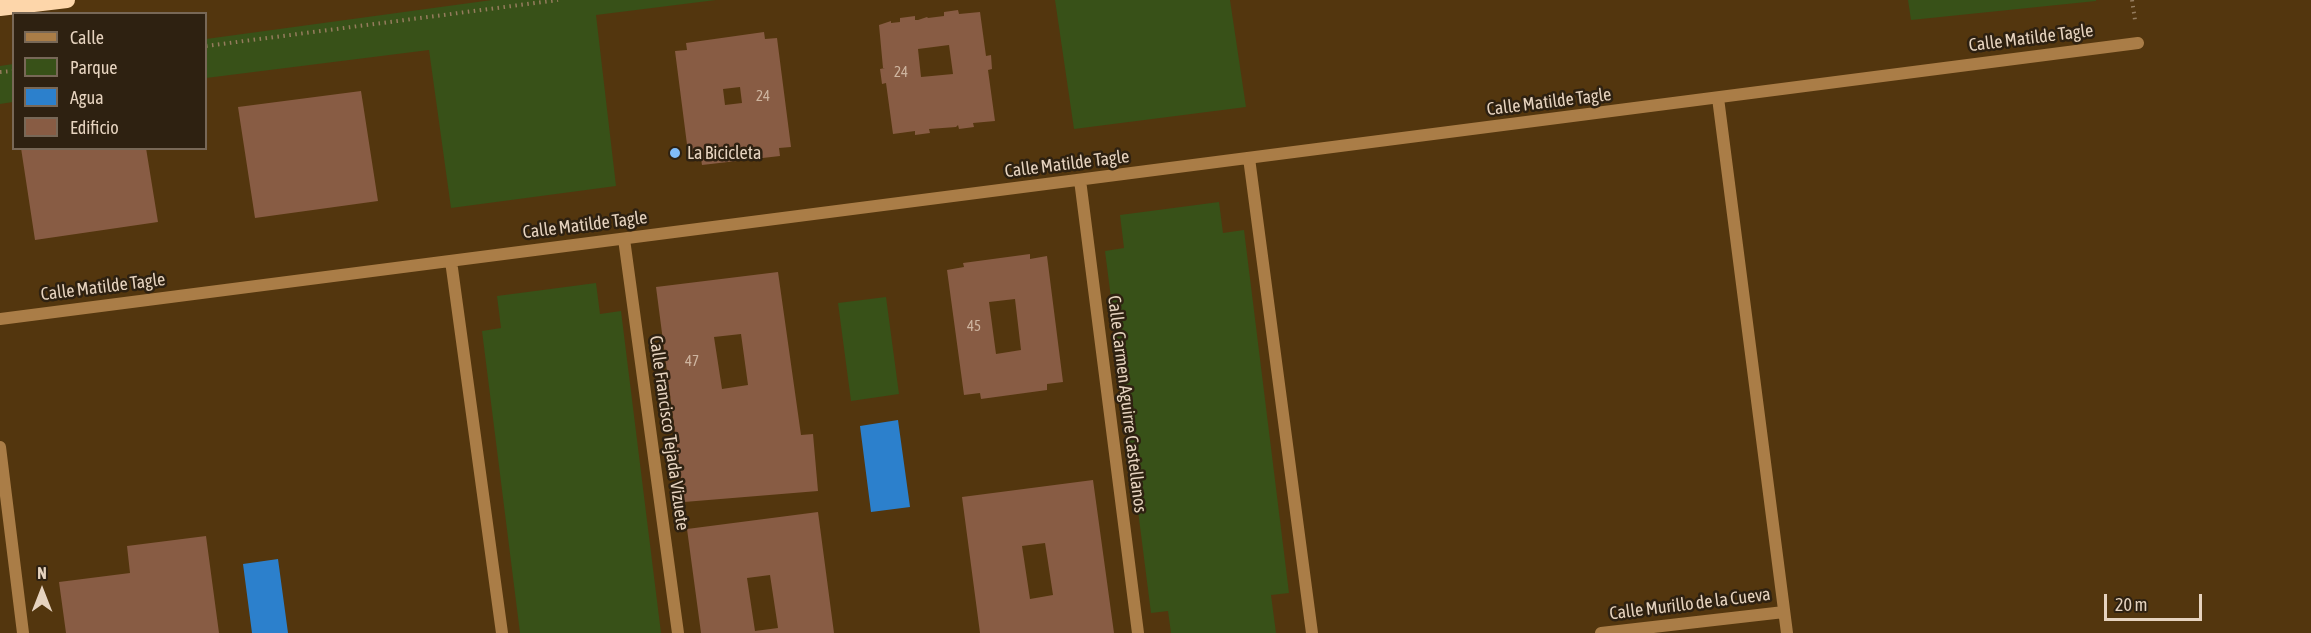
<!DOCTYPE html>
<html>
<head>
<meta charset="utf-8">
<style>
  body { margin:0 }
  #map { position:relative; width:2311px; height:633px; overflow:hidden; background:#53360e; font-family:"Asap Condensed",sans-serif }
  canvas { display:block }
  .legend { position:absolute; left:12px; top:12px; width:195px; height:138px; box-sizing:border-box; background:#2e2111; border:2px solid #786857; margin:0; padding:8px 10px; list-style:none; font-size:18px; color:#e6d3bf }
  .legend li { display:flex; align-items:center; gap:12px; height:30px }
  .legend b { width:30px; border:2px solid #786857 }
  .north { position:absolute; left:12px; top:561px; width:60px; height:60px; -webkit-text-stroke:4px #2e2111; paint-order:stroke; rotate:0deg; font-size:16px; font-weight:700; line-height:24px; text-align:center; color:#e6d3bf }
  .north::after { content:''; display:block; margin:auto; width:21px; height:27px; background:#e6d3bf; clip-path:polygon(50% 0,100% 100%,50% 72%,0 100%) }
  .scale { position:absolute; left:2104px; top:594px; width:98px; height:27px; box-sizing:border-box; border:3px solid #e6d3bf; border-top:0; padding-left:8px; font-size:18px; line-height:21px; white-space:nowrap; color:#e6d3bf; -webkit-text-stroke:4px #2e2111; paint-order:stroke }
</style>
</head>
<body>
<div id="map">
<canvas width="2311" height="633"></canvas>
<ul class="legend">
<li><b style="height:8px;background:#aa7d47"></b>Calle</li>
<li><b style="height:16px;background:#385118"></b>Parque</li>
<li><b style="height:16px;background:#2c80cc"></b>Agua</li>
<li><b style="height:16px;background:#885c44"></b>Edificio</li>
</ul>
<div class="north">N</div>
<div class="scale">20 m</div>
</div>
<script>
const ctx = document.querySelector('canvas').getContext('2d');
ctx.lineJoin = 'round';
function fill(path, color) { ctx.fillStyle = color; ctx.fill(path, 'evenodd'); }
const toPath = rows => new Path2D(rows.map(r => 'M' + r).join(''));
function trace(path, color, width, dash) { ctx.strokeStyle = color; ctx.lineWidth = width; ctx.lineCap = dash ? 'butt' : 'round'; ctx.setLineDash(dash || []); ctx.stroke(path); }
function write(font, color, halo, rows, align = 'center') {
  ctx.font = font + ' "Asap Condensed",sans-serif'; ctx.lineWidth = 5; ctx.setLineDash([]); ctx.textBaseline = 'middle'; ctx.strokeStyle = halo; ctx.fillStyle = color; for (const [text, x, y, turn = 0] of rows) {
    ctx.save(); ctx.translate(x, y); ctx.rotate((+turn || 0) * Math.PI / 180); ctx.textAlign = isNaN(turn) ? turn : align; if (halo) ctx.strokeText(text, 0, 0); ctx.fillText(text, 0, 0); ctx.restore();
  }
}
fill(toPath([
  [492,0,716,0,596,15,616,186,451,208,429,50,206,78,206,39],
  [1055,0,1230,0,1246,107,1074,129],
  [1908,0,2096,0,2096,1,1911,20],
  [13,64,13,102,0,104,0,66],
  [1219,202,1223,233,1244,230,1289,593,1271,595,1276,633,1171,633,1168,611,1151,613,1105,251,1124,248,1120,215],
  [596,283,600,314,621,311,661,633,520,633,482,331,501,328,497,296],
  [886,297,899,394,851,401,838,303]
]), '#385118');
fill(toPath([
  [898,420,910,507,871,512,860,426],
  [278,559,288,633,252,633,243,564]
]), '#2c80cc');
fill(toPath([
  [958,10,959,14,980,12,986,56,991,55,992,69,988,70,995,121,973,123,974,127,959,129,958,125,956,127,929,129,930,133,915,135,915,131,893,134,886,83,882,84,880,69,885,68,883,68,879,25,891,21,891,23,900,22,900,18,915,16,915,20,918,20,927,17,928,18,944,16,944,12],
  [949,45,953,74,921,77,918,49],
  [764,32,765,39,777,38,791,147,779,148,780,156,702,165,701,159,689,160,675,51,687,50,686,43],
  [740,87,742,103,725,105,723,89],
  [361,91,378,201,255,218,238,107],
  [21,148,146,148,158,222,35,240],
  [1030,254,1030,259,1047,256,1063,382,1047,384,1047,390,981,399,980,393,964,395,947,270,964,267,963,263],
  [1015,299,1021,350,996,354,989,302],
  [778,272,801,435,813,434,818,491,684,502,656,287],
  [741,334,748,385,722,389,714,337],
  [1093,480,1114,633,980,633,962,497],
  [1045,543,1053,595,1030,599,1022,546],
  [818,512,834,633,701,633,687,529],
  [770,575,778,628,755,631,747,578],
  [206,536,219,633,66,633,59,582,130,573,127,546]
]), '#885c44');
trace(toPath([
  [2132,0,2135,20],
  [206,46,558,0],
  [0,72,14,71]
]), '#957c5d', 4, [1.5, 4.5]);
trace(toPath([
  [1718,98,1787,633],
  [1249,158,1312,633],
  [1080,180,1138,633],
  [624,239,678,633],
  [451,261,502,633],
  [0,319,2138,43],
  [0,447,23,633],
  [1601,633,1784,612]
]), '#aa7d47', 12);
trace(toPath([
  [0,8,67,0]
]), '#fdd6aa', 16);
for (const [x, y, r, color] of [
  [675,153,6,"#81bdfa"]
]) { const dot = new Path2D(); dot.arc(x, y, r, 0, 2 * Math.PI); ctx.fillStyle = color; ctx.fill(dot); trace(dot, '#2e2111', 2); }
write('15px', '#ceb5a0', null, [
  ["24",901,72],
  ["24",763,96],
  ["45",974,326],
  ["47",692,361]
]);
write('18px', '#e6d3bf', '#2e2111', [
  ["Calle Matilde Tagle",2031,38,-7],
  ["Calle Matilde Tagle",1549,102,-7],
  ["Calle Matilde Tagle",1067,164,-7],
  ["Calle Matilde Tagle",585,225,-7],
  ["Calle Matilde Tagle",103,287,-7],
  ["Calle Carmen Aguirre Castellanos",1127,404,83],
  ["Calle Francisco Tejada Vizuete",669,433,82],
  ["Calle Murillo de la Cueva",1690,604,-7]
]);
write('18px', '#e6d3bf', '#2e2111', [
  ["La Bicicleta",687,153]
], 'left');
</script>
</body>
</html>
